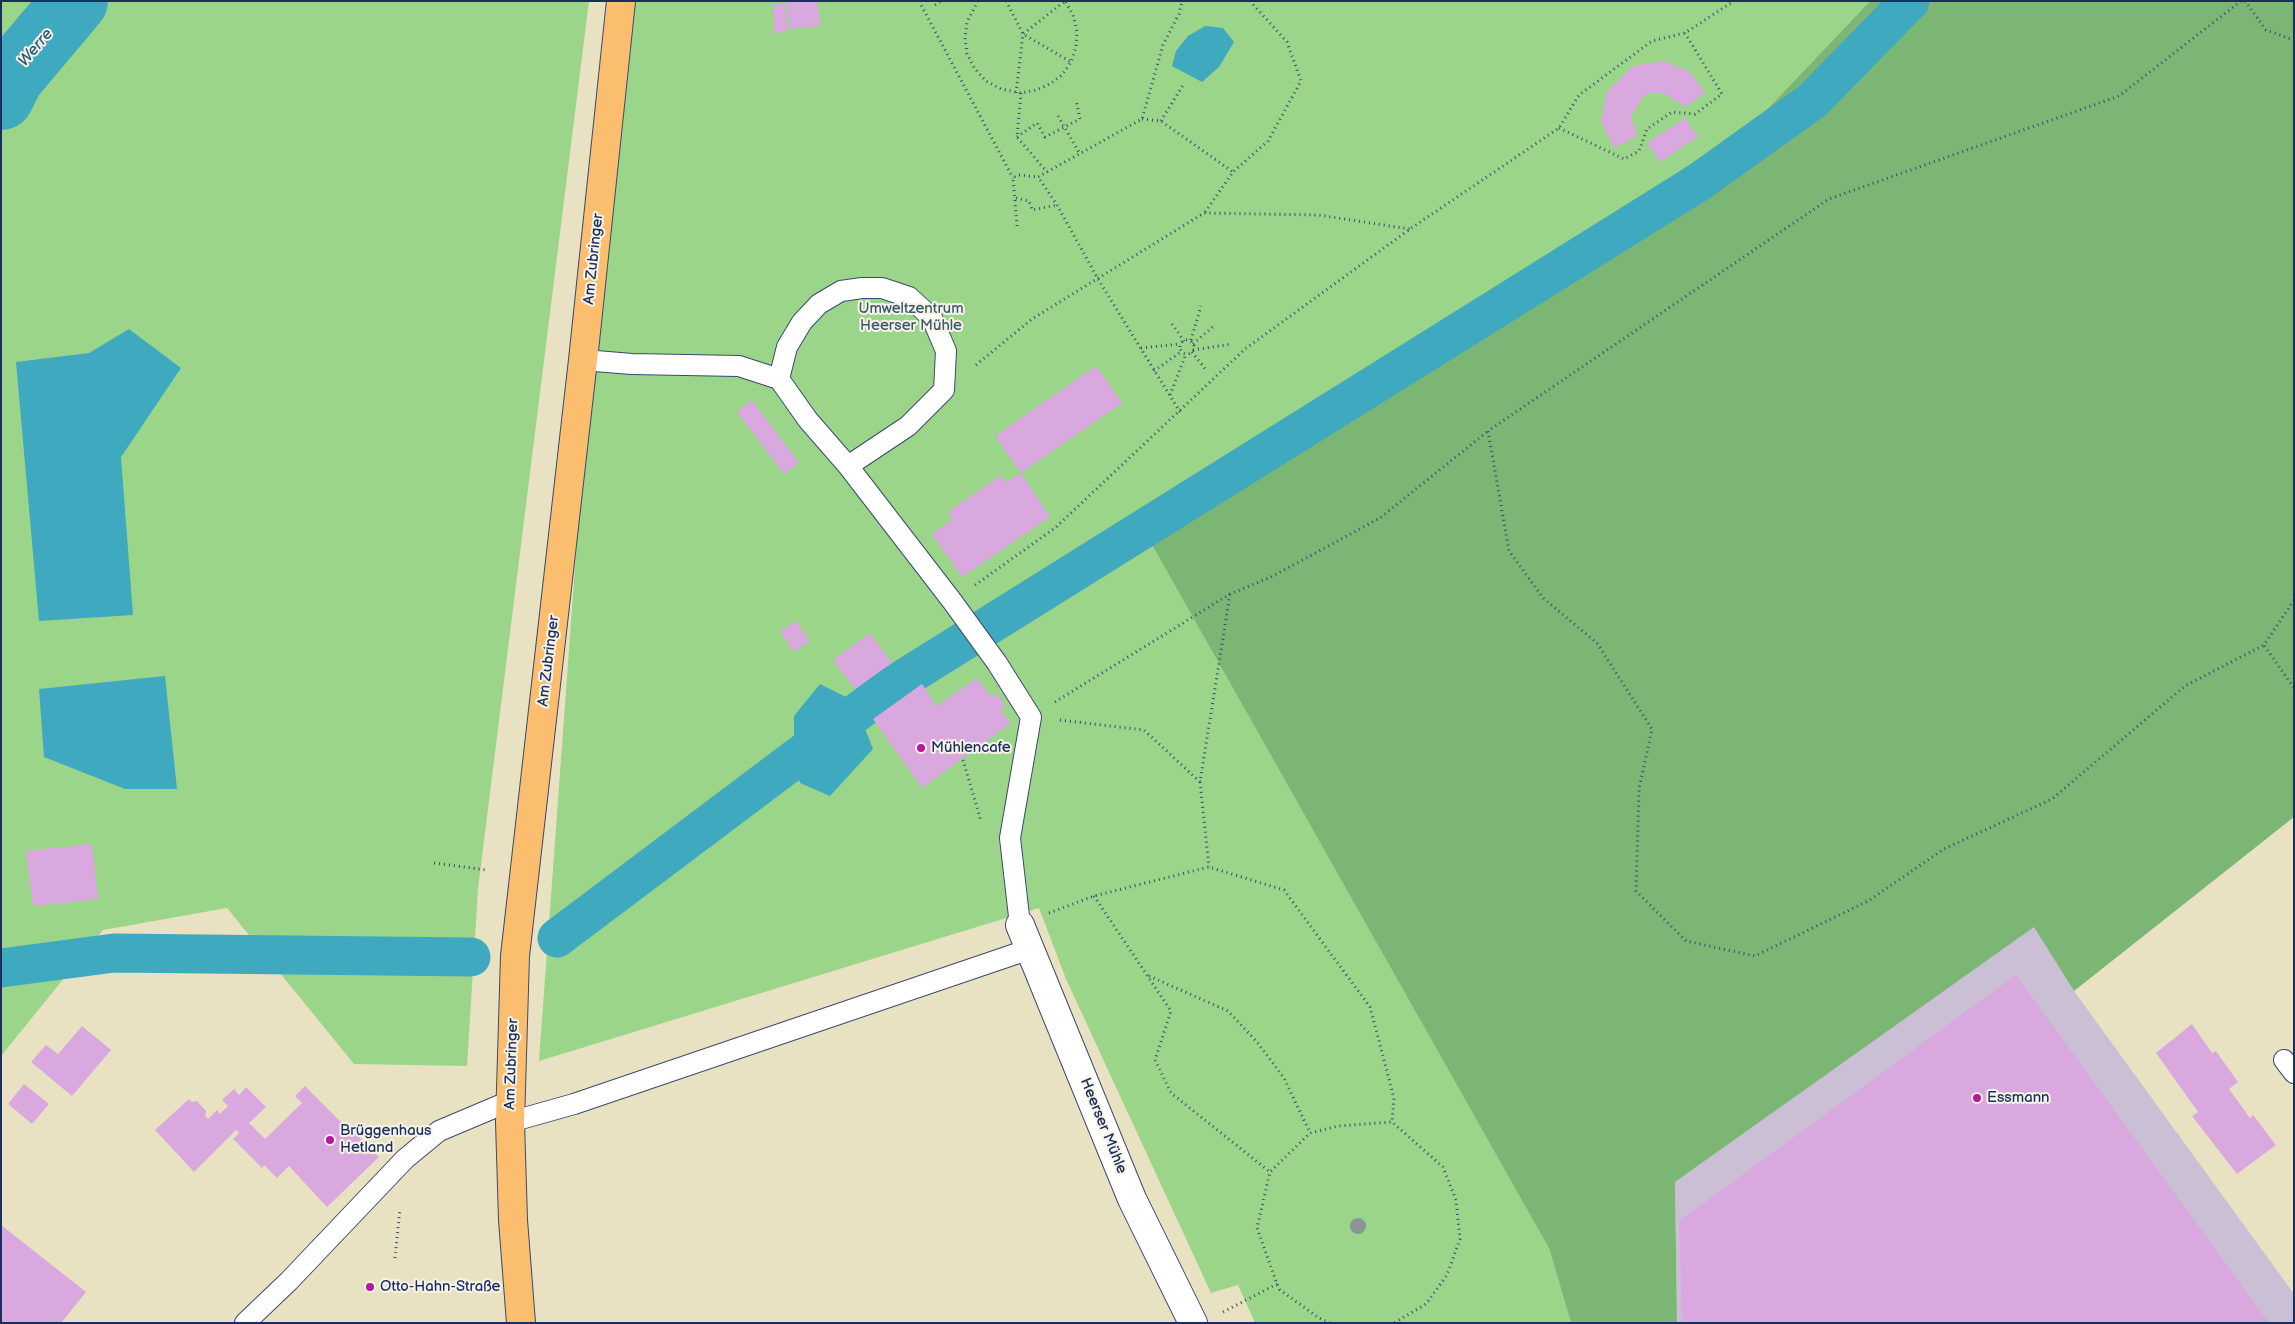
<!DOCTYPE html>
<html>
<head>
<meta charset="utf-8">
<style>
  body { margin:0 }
  #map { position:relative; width:2295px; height:1324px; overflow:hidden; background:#e9e2c2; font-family:"Balsamiq Sans",sans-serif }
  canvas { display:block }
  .frame { position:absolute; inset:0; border:2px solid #1b2f5e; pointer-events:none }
</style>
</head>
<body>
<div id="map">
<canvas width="2295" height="1324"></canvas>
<div class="frame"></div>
</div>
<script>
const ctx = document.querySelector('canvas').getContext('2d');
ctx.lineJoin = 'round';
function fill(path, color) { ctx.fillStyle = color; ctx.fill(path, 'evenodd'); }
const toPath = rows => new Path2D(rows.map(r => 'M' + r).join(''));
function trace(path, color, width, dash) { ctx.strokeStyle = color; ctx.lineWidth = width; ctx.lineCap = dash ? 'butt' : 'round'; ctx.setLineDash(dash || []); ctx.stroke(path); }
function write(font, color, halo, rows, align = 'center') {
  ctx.font = font + ' "Balsamiq Sans",sans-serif'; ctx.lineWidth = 4; ctx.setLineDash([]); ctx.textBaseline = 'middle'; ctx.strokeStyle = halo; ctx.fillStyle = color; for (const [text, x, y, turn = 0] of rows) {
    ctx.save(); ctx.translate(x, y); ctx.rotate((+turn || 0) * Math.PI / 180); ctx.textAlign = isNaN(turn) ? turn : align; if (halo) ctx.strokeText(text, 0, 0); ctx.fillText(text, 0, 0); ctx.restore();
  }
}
fill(toPath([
  [2034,926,2074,991,2294,1294,2294,1323,1677,1323,1675,1182]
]), '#cbbfd5');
fill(toPath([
  [1,1,589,1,478,889,467,1066,354,1064,227,908,103,930,1,1056],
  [619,1,1870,1,1759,118,1549,1248,1571,1323,1255,1323,1238,1285,1211,1293,1066,979,1039,908,539,1061,590,361]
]), '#9bd589');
fill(toPath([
  [1870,1,2294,1,2294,817,2074,991,2034,927,1675,1182,1677,1323,1571,1323,1549,1248,1145,532,1759,118]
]), '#7cb675');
fill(toPath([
  [1205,26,1223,28,1234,42,1219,67,1202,82,1172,66,1176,51,1188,36],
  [129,329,181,368,121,457,133,615,39,621,16,362,89,353],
  [895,667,909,688,862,721,873,749,830,796,800,783,794,760,794,716,820,684,850,699],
  [165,676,177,789,125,789,44,757,39,689]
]), '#3fa9bf');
trace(toPath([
  [557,938,892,686,1699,182,1812,101,1910,1],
  [1,968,114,953,471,957]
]), '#3fa9bf', 39);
trace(toPath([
  [1,97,11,77,75,1]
]), '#3fa9bf', 66);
fill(toPath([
  [787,1,818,1,820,26,789,29],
  [773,4,786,4,787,32,774,33],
  [1663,61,1690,72,1705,93,1685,107,1665,94,1645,94,1631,116,1637,136,1614,148,1601,121,1607,92,1633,66],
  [1685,118,1698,137,1660,162,1647,143],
  [1096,366,1122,403,1021,473,995,436],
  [752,400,799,463,784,474,737,412],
  [1021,473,1050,517,962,577,932,534,953,519,948,512,1001,475,1006,483],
  [796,621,810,641,794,652,780,632],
  [870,633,892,663,855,689,833,660],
  [977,678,991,697,996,693,1005,706,1000,710,1011,723,922,788,873,719,922,684,937,706],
  [92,844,98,899,33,906,26,851],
  [2016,975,2269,1323,1682,1323,1679,1221],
  [2192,1024,2212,1053,2216,1051,2238,1082,2229,1089,2250,1118,2253,1115,2276,1145,2237,1174,2192,1116,2198,1112,2156,1053],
  [82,1026,111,1050,72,1096,31,1062,46,1045,58,1054],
  [24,1084,49,1104,32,1124,8,1104],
  [305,1086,348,1129,350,1128,379,1157,327,1207,289,1166,277,1178,264,1165,262,1168,233,1139,239,1133,236,1130,194,1172,155,1130,189,1099,192,1102,197,1101,206,1111,205,1116,208,1119,217,1110,220,1114,228,1106,222,1100,234,1089,239,1095,246,1087,266,1107,249,1123,265,1139,302,1103,295,1096],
  [1,1225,86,1292,61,1323,1,1323]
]), '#d9a8de');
const lane = toPath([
  [583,360,632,364,739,366,779,379],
  [848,466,908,426,944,390,946,351,932,318,909,297,882,288,862,288,841,291,819,304,802,322,787,347,779,379,808,420,848,466,952,601,997,663,1031,717,1010,838,1020,925],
  [2284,1060,2294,1073],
  [510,1122,574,1104,1030,949],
  [245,1323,289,1281,405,1159,439,1131,510,1101]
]);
const street = toPath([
  [1020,925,1132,1199,1193,1323]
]);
const primary = toPath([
  [521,1323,513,1220,510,1122,515,956,583,360,621,1]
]);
trace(lane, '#3a4a6d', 22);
trace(street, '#3a4a6d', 30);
trace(primary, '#3a4a6d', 30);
trace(toPath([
  [919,1,1013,178],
  [978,1,967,22,965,38,967,54,975,69,986,81,1001,89,1021,93,1036,90,1050,84,1062,75,1071,62,1076,47,1077,31,1073,15,1065,1],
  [1006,1,1023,34,1071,62],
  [2241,1,2119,96,1829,199,1488,431,1509,551,1544,599,1597,643,1652,729,1639,789,1636,891,1686,941,1755,956,1868,901,1944,849,2052,799,2185,686,2264,645],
  [2245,1,2266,30,2294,40],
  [935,5,942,1],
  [1016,93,1023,34,1065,1],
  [1021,93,1017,137,1047,172],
  [1058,116,1080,154],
  [1142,119,1161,121,1233,172],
  [1161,121,1183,85],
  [1559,128,1624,159,1639,151,1647,129,1672,112,1695,114,1722,94,1685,33],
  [1017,137,1037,123,1045,137,1080,119,1076,100],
  [1016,198,1029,201,1032,210,1057,205],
  [1205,212,1233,172,1268,141,1301,81,1287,42,1250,1],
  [1017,226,1013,178,1018,175,1038,177],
  [1172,324,1184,341],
  '1180 347a7 7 0 1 1 14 0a7 7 0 1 1-14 0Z',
  [1191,340,1201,306],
  [1193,344,1215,325],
  [1141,348,1180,344],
  [1193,350,1232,344],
  [1192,352,1207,371],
  [976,365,1032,319,1204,213,1318,215,1410,229],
  [1154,371,1182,351],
  [1170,395,1186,354],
  [1180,412,1098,279,1057,205,1038,177,1142,119,1163,45,1179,14,1182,1],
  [975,585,1055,528,1245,349,1410,229,1559,128,1579,95,1652,41,1685,33,1734,1],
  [2294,600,2264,645,2294,688],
  [1055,702,1230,594,1271,577,1380,518,1488,431],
  [1060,720,1144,730,1200,782,1230,594],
  [963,760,981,821],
  [1200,782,1209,867],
  [434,863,487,870],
  [1094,896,1171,1011,1155,1060,1171,1093,1270,1172],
  [1049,913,1094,896,1209,867,1284,890,1370,1007,1394,1098,1392,1122],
  [1149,976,1228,1011,1257,1042,1284,1078,1310,1133],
  [395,1258,400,1209],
  [1223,1312,1277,1284],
  [1330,1323,1319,1318,1280,1290,1277,1284,1257,1228,1270,1172,1310,1133,1338,1126,1392,1122,1443,1167,1456,1200,1460,1239,1447,1275,1426,1304,1394,1323]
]), '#3a4a6d', 3, [1, 4]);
trace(lane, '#fff', 20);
trace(street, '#fff', 28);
trace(primary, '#fbbe6e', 28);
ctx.fillStyle = '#899691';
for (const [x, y] of [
  [1358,1226]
]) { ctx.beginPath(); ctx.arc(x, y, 8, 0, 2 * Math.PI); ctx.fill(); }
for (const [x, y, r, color] of [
  [921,748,5,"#b5179e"],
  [1977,1098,5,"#b5179e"],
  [330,1140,5,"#b5179e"],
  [370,1287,5,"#b5179e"]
]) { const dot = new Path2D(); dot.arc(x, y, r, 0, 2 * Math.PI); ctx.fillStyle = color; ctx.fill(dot); trace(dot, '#f7f3e8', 2); }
write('15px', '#1b2f5e', '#f7f3e8', [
  ["Am Zubringer",594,259,-84],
  ["Am Zubringer",549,661,-83],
  ["Am Zubringer",512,1064,-88],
  ["Heerser Mühle",1103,1126,68]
]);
write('15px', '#3b5869', '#f7f3e8', [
  ["Umweltzentrum",911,309],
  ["Heerser Mühle",911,326]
]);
write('15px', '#1b2f5e', '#f7f3e8', [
  ["Mühlencafe",931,748],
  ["Essmann",1987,1098],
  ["Brüggenhaus",340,1131],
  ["Hetland",340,1148],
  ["Otto-Hahn-Straße",380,1287]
], 'left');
write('italic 16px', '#285a80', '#f7f3e8', [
  ["Werre",36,48,-50]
]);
</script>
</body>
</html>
